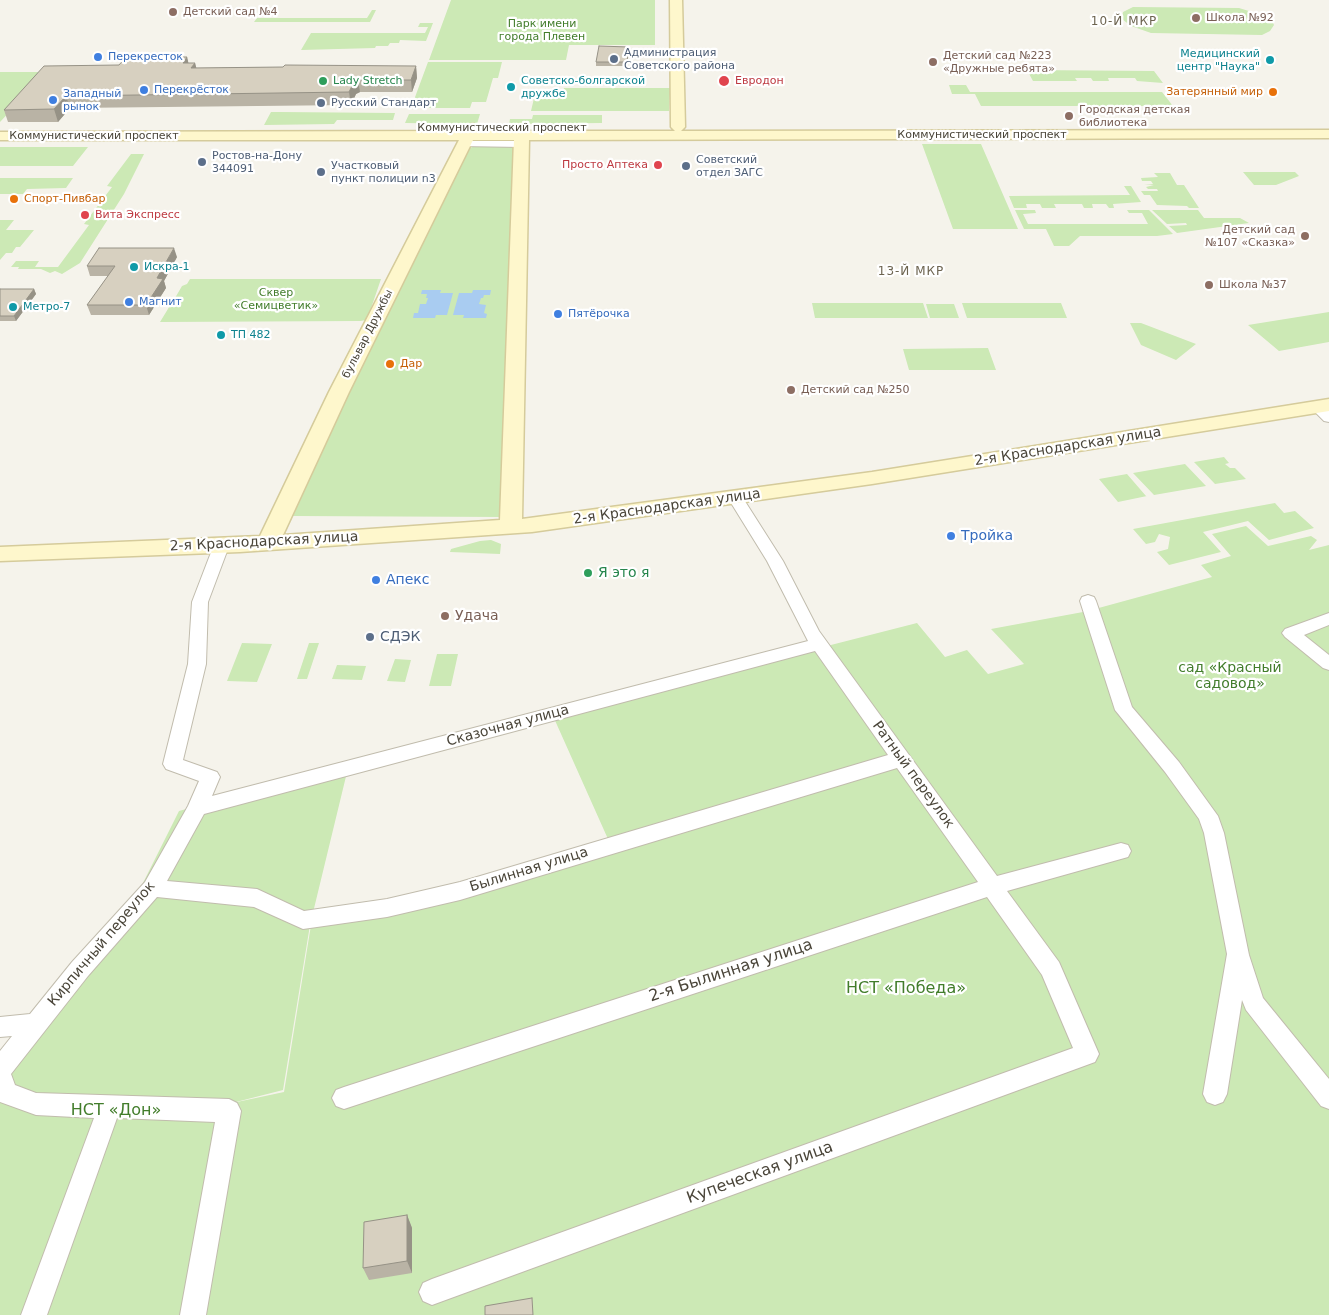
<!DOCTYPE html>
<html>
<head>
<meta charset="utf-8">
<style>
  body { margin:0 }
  canvas { display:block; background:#f5f3eb }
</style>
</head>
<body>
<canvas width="1329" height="1315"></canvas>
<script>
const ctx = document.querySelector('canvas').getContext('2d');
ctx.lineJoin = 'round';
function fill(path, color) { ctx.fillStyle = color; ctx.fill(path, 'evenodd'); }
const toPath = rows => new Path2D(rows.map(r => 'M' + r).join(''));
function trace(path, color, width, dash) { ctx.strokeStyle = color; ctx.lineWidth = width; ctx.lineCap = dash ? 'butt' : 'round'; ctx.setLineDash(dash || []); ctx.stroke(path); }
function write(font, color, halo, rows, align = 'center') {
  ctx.font = font + ' "DejaVu Sans",sans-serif'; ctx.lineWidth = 4.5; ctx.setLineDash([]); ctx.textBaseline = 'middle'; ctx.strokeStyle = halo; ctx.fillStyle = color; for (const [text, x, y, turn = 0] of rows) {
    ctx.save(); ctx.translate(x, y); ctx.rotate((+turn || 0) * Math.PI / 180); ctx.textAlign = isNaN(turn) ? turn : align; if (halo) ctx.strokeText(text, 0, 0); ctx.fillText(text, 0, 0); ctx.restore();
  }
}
fill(toPath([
  [451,0,655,0,655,45,569,45,566,60,429,60],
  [1133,7,1239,8,1265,16,1272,21,1274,25,1270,31,1262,35,1151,33,1131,26,1122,19,1123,12],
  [372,10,376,10,370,22,254,22,257,18,367,18],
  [420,23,433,23,426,41,400,40,399,43,390,43,388,46,376,46,375,48,301,50,311,33,425,33,428,27,418,27],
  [428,62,502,62,498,78,493,78,486,102,472,102,470,108,411,108],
  [1027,70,1154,71,1163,83,1137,81,1135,78,1108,78,1109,81,1093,81,1091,78,1075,78,1077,81,1033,81],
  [0,72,37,72,45,74,0,122],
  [949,85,966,85,970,92,1162,92,1173,106,981,106,975,94,952,94],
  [564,88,670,88,669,111,531,111,535,94,562,94],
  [271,112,280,112,395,113,393,120,337,120,334,124,264,125],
  [409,114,480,114,477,124,405,123],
  [533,115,602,115,602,123,509,124,510,119,532,119],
  [922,144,981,144,1018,229,953,229],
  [476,146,516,147,507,517,290,516,466,149],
  [0,147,88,147,73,166,0,166],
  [131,154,144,154,124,194,80,263,62,274,55,271,50,273,41,269,18,269,19,267,11,267,16,261,39,261,35,267,58,267,89,225,84,224,112,187,107,186],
  [1243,172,1295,172,1299,176,1276,185,1254,185],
  [1154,173,1170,173,1177,185,1184,185,1199,208,1189,208,1187,206,1157,205,1150,195,1144,195,1141,191,1158,191,1157,189,1148,189,1146,187,1154,185,1144,184,1153,184,1151,181,1142,181,1141,178,1158,177],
  [0,178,73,178,66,188,27,189,23,194,0,194],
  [1124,186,1131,186,1141,202,1113,204,1114,208,1109,208,1106,204,1092,204,1093,208,1084,208,1082,204,1054,204,1056,208,1042,208,1040,204,1026,204,1027,208,1014,208,1009,196,1130,195],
  [1015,210,1035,210,1036,213,1023,214,1028,224,1148,224,1142,213,1129,213,1127,210,1149,210,1173,234,1157,236,1080,236,1069,246,1054,246,1046,229,1024,229],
  [1152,210,1198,210,1204,218,1240,218,1249,223,1177,233,1169,226,1187,225,1186,223,1167,224],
  [0,220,14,220,6,230,34,230,20,247,16,247,12,253,6,253,0,260],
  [190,279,381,279,367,320,360,321,160,322,171,304,176,303,179,298,175,298,182,286,187,284],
  [812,303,923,303,928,318,815,318],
  [962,303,1061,303,1067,318,967,318],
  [926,304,954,304,959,318,930,318],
  [1329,312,1329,342,1279,351,1248,325],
  [1130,323,1141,323,1196,344,1176,360,1141,345],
  [988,348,996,370,909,370,903,349],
  [1224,457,1229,463,1225,464,1230,468,1235,468,1246,479,1215,484,1194,462],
  [1185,464,1206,486,1154,495,1133,473],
  [1127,474,1146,496,1147,496,1118,502,1099,479],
  [1275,503,1284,513,1295,511,1314,528,1269,540,1248,521,1203,532,1221,552,1169,565,1157,552,1168,549,1170,537,1159,534,1155,542,1146,544,1133,529],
  [1246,526,1268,546,1311,536,1317,540,1309,550,1329,545,1329,1089,1264,1008,1240,937,1217,822,1127,708,1095,609,1212,577,1201,565,1231,556,1212,534],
  [491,540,501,544,500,554,450,552,451,549,480,541],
  [1083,612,1120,710,1204,816,1248,1002,1329,1102,1329,1315,199,1315,237,1102,284,1092,311,925,612,848,553,716,917,623,945,657,967,650,988,674,1024,664,991,629],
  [242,643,272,644,257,682,227,681],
  [309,643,319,643,307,679,297,679],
  [437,654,458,654,451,686,429,686],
  [395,659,411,660,405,682,387,681],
  [337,665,366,666,362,680,332,679],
  [349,764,310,925,283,1090,236,1102,198,1315,0,1315,0,1071,142,885,179,811]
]), '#cce9b5');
fill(toPath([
  [422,290,441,290,440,293,453,293,447,315,436,315,435,318,413,318,414,313,418,313,420,304,426,304,428,298,426,298,427,294,421,294],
  [473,290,491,290,490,295,484,295,483,298,481,298,479,304,486,305,484,313,487,314,486,318,463,318,464,315,453,315,459,293,472,293]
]), '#a9ccf1');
const street = toPath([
  [463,141,522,141,527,144,522,147,459,146,459,142,463,141],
  [1317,403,1322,404,1329,410,1329,422,1324,421,1310,407,1317,403],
  [736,493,741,495,783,561,819,631,997,876,1121,843,1128,845,1131,851,1128,857,1007,891,1059,962,1099,1054,1095,1062,432,1305,423,1301,419,1292,423,1283,432,1279,1073,1048,1042,975,987,897,344,1109,336,1106,332,1098,336,1090,344,1087,978,882,897,768,460,900,387,917,303,929,254,907,157,897,88,976,11,1074,15,1085,36,1093,229,1099,237,1103,241,1111,206,1315,180,1315,215,1122,117,1118,47,1315,21,1315,94,1118,36,1115,0,1102,0,1051,12,1036,0,1037,0,1017,30,1014,72,962,145,882,188,806,199,781,166,769,163,764,188,664,192,602,215,542,221,541,227,542,229,546,208,602,206,664,183,760,217,772,220,777,212,796,808,641,767,561,728,498,731,495,736,493],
  [815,651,888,755,460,882,387,899,304,911,257,889,167,881,204,814,815,651],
  [1088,595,1094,597,1096,601,1132,707,1179,762,1218,816,1224,833,1249,955,1263,998,1329,1079,1329,1109,1321,1106,1246,1010,1242,1000,1227,1094,1223,1102,1215,1105,1207,1102,1203,1094,1227,954,1204,833,1199,819,1165,772,1115,710,1080,601,1082,597,1088,595],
  [1329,613,1329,625,1304,635,1329,655,1329,670,1323,668,1285,637,1282,633,1285,629,1329,613]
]);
const secondary = toPath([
  [670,0,682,0,685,127,681,131,1329,130,1329,138,529,140,522,519,872,472,1329,399,1329,411,872,484,532,532,240,552,0,561,0,547,260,536,329,392,459,140,0,140,0,132,464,131,468,125,473,124,478,125,480,128,478,131,515,131,517,125,522,124,527,125,529,131,675,131,671,127,670,0],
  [473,140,514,140,500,520,283,535,349,392,473,140]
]);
trace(street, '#c1bcad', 2);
trace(secondary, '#d5cb9b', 3);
fill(street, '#fff');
fill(secondary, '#fef7cc');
fill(toPath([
  [629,47,627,66,596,66,596,62],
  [187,57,188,63,195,63,196,68,416,66,417,78,412,92,360,92,356,94,351,105,70,108,58,122,8,122,4,110,119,65],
  [177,257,164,281,166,288,149,315,91,315,87,305,108,276,90,276,87,266],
  [0,289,34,289,36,294,16,321,0,321],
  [407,1215,412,1228,412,1273,369,1280,363,1268]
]), '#b9b3a5');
fill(toPath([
  [187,57,190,69,183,63],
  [195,63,198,74,191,68],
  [416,66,417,78,412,92,411,80],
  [358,80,360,92,356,94,351,105,349,92,354,82],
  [66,96,70,108,58,122,54,109],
  [174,248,177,257,164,281,166,288,149,315,146,305,157,278],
  [34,289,36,294,16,321,14,316],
  [407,1215,412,1228,412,1273,407,1261]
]), '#969286');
const building = toPath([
  [599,46,629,47,627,62,596,62,599,46],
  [126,57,187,57,183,63,195,63,191,68,283,67,285,65,416,66,411,80,358,80,354,82,349,92,66,96,54,109,4,110,44,66,119,65,126,57],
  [99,248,174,248,157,278,163,279,146,305,87,305,115,266,87,266,99,248],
  [0,289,34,289,14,316,0,316,0,289],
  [407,1215,407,1261,363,1268,364,1222,407,1215],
  [532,1298,533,1315,485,1315,485,1306,532,1298]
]);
fill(building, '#d7d0c0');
trace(building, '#969286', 1);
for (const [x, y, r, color] of [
  [173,12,5,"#8d6e63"],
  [1196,18,5,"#8d6e63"],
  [98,57,5,"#3f7fe0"],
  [614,59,5,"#5c6f8a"],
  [1270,60,5,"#0f9aa8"],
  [933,62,5,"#8d6e63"],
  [323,81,5,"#2e9e5b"],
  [724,81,6,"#e0444e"],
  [511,87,5,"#0f9aa8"],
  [144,90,5,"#3f7fe0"],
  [1273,92,5,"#e8710a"],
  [53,100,5,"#3f7fe0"],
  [321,103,5,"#5c6f8a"],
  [1069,116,5,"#8d6e63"],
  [202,162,5,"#5c6f8a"],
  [658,165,5,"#e0444e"],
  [686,166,5,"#5c6f8a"],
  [321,172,5,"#5c6f8a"],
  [14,199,5,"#e8710a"],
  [85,215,5,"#e0444e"],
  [1305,236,5,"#8d6e63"],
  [134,267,5,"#0f9aa8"],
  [1209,285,5,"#8d6e63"],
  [129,302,5,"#3f7fe0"],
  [13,307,5,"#0f9aa8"],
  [558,314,5,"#3f7fe0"],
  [221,335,5,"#0f9aa8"],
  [390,364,5,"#e8710a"],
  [791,390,5,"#8d6e63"],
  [951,536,5,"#3f7fe0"],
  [588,573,5,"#2e9e5b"],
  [376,580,5,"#3f7fe0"],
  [445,616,5,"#8d6e63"],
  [370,637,5,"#5c6f8a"]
]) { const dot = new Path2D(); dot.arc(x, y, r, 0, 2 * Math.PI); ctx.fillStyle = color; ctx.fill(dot); trace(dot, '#fff', 2); }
write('11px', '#785e54', '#fff', [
  ["Детский сад №4",183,12],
  ["Школа №92",1206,18],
  ["Детский сад №223",943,56],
  ["«Дружные ребята»",943,69],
  ["Городская детская",1079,110],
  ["библиотека",1079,123],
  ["Детский сад",1295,230,"right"],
  ["№107 «Сказка»",1295,243,"right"],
  ["Школа №37",1219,285],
  ["Детский сад №250",801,390]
], 'left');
write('11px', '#427d2b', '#fff', [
  ["Парк имени",542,24],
  ["города Плевен",542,37],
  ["Сквер",276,293],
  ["«Семицветик»",276,306]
]);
write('11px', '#4e5e75', '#fff', [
  ["Администрация",624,53],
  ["Советского района",624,66],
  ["Русский Стандарт",331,103],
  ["Ростов-на-Дону",212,156],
  ["344091",212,169],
  ["Советский",696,160],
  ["отдел ЗАГС",696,173],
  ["Участковый",331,166],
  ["пункт полиции n3",331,179]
], 'left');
write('11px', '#0d838f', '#fff', [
  ["Медицинский",1260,54,"right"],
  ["центр \"Наука\"",1260,67,"right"],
  ["Советско-болгарской",521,81],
  ["дружбе",521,94],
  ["Искра-1",144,267],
  ["Метро-7",23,307],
  ["ТП 482",231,335]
], 'left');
write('11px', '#366cbe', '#fff', [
  ["Перекресток",108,57],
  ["Перекрёсток",154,90],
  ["Западный",63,94],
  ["рынок",63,107],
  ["Магнит",139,302],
  ["Пятёрочка",568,314]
], 'left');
write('11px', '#27864d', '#fff', [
  ["Lady Stretch",333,81]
], 'left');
write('11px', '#be3a42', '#fff', [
  ["Евродон",735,81],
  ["Просто Аптека",648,165,"right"],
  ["Вита Экспресс",95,215]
], 'left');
write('11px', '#c56008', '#fff', [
  ["Затерянный мир",1263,92,"right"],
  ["Спорт-Пивбар",24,199],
  ["Дар",400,364]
], 'left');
write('11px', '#4a4539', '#fff', [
  ["Коммунистический проспект",502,128],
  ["Коммунистический проспект",982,135],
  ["Коммунистический проспект",94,136],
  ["бульвар Дружбы",368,334,-63]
]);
ctx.letterSpacing = '1px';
write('12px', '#6d6450', '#fff', [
  ["10-Й МКР",1124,22],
  ["13-Й МКР",911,272]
]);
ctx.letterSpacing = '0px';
write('14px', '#4a4539', '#fff', [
  ["2-я Краснодарская улица",1068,447,-9],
  ["2-я Краснодарская улица",667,507,-8],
  ["2-я Краснодарская улица",264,542,-3],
  ["Сказочная улица",508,726,-15],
  ["Ратный переулок",913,775,54],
  ["Былинная улица",529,870,-17],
  ["Кирпичный переулок",102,944,-50]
]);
write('14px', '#366cbe', '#fff', [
  ["Тройка",961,536],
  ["Апекс",386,580]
], 'left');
write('14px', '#27864d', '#fff', [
  ["Я это я",598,573]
], 'left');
write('14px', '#785e54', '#fff', [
  ["Удача",455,616]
], 'left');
write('14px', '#4e5e75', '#fff', [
  ["СДЭК",380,637]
], 'left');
write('14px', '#427d2b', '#fff', [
  ["сад «Красный",1230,668],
  ["садовод»",1230,684]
]);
write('16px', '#4a4539', '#fff', [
  ["2-я Былинная улица",731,971,-18],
  ["Купеческая улица",760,1173,-20]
]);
write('16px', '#427d2b', '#fff', [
  ["НСТ «Победа»",906,989],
  ["НСТ «Дон»",116,1111]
]);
</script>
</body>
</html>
